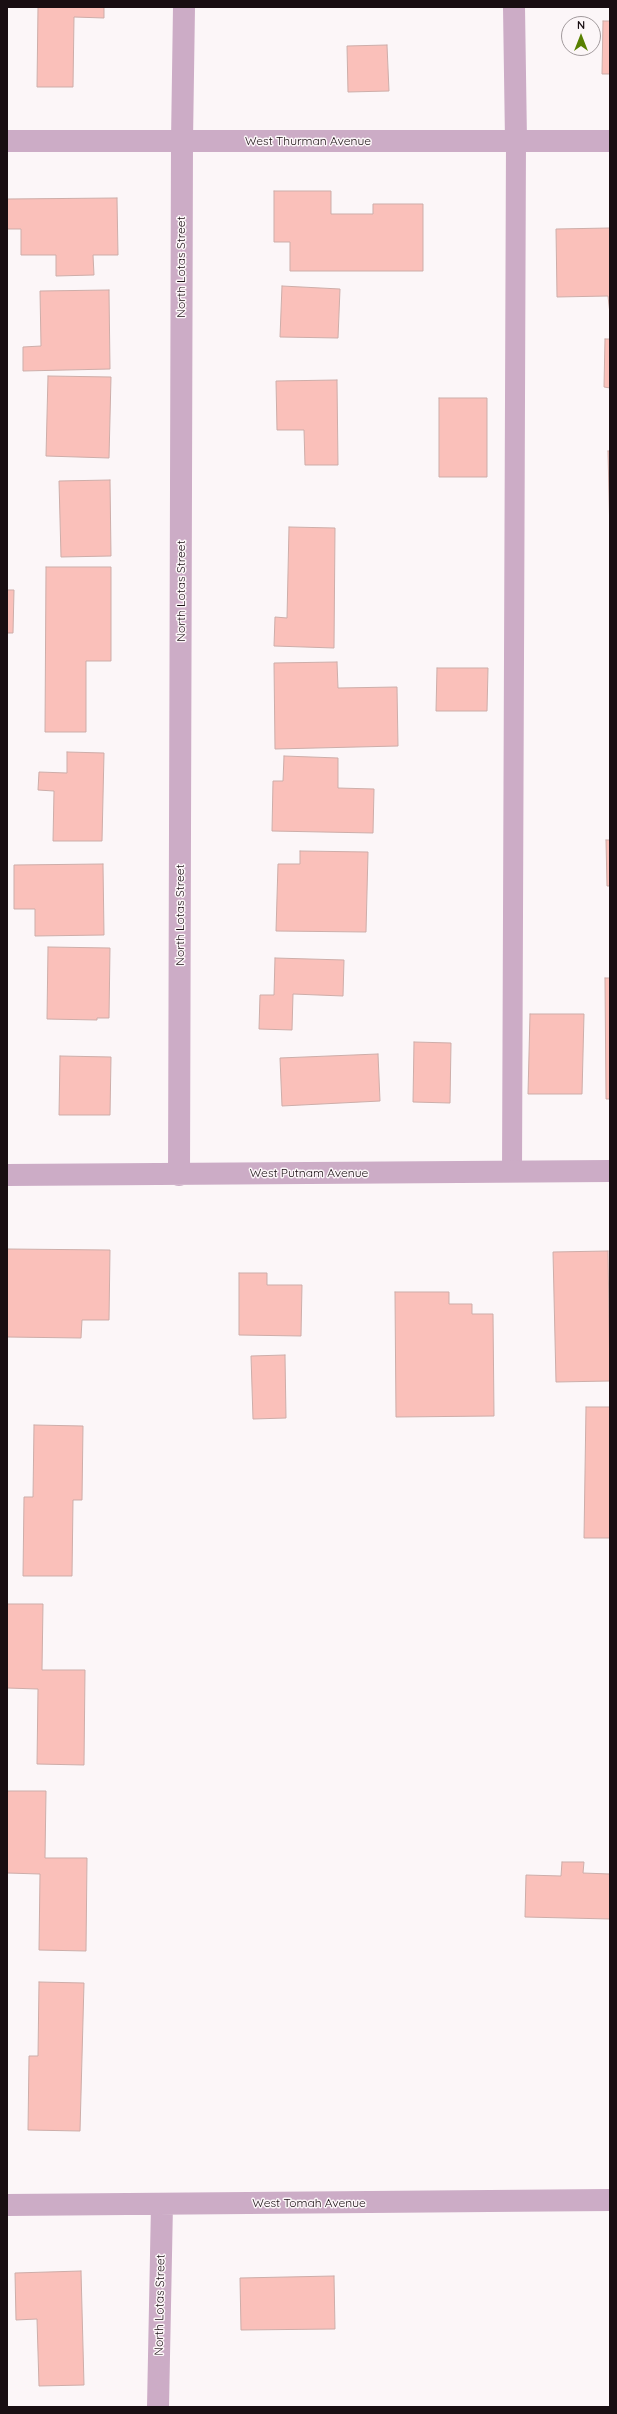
<!DOCTYPE html>
<html>
<head>
<meta charset="utf-8">
<style>
  body { margin:0 }
  #map { position:relative; width:617px; height:2414px; overflow:hidden; background:#fcf6f8; font-family:Quicksand,sans-serif }
  canvas { display:block }
  .frame { position:absolute; inset:0; border:8px solid #190e12; pointer-events:none }
  .north { position:absolute; left:561px; top:16px; width:40px; height:40px; box-sizing:border-box; background:#fcf6f8; border:1px solid #a1999c; border-radius:50%; rotate:0deg; font-size:11px; font-weight:700; line-height:16px; text-align:center; color:#190e12 }
  .north::after { content:''; display:block; margin:auto; width:14px; height:18px; background:#588001; clip-path:polygon(50% 0,100% 100%,50% 72%,0 100%) }
</style>
</head>
<body>
<div id="map">
<canvas width="617" height="2414"></canvas>
<div class="frame"></div>
<div class="north">N</div>
</div>
<script>
const ctx = document.querySelector('canvas').getContext('2d');
ctx.lineJoin = 'round';
function fill(path, color) { ctx.fillStyle = color; ctx.fill(path, 'evenodd'); }
const toPath = rows => new Path2D(rows.map(r => 'M' + r).join(''));
function trace(path, color, width, dash) { ctx.strokeStyle = color; ctx.lineWidth = width; ctx.lineCap = dash ? 'butt' : 'round'; ctx.setLineDash(dash || []); ctx.stroke(path); }
function write(font, color, halo, rows, align = 'center') {
  ctx.font = font + ' Quicksand,sans-serif'; ctx.lineWidth = 3; ctx.setLineDash([]); ctx.textBaseline = 'middle'; ctx.strokeStyle = halo; ctx.fillStyle = color; for (const [text, x, y, turn = 0] of rows) {
    ctx.save(); ctx.translate(x, y); ctx.rotate((+turn || 0) * Math.PI / 180); ctx.textAlign = isNaN(turn) ? turn : align; if (halo) ctx.strokeText(text, 0, 0); ctx.fillText(text, 0, 0); ctx.restore();
  }
}
const building = toPath([
  [38,7,104,7,104,18,74,17,73,87,37,87,38,7],
  [603,21,610,21,610,74,602,74,603,21],
  [387,45,389,91,348,92,347,46,387,45],
  [274,191,331,191,331,214,373,214,373,204,423,204,423,271,290,271,290,242,274,242,274,191],
  [117,198,118,255,93,255,94,275,56,276,56,255,21,255,21,229,7,229,7,199,117,198],
  [610,228,610,314,608,296,557,297,556,229,610,228],
  [282,286,340,289,338,338,280,337,282,286],
  [109,290,110,369,23,371,23,347,41,346,40,291,109,290],
  [605,339,610,339,610,388,604,387,605,339],
  [48,376,111,377,109,458,46,456,48,376],
  [337,380,338,465,305,465,304,430,277,430,276,381,337,380],
  [439,398,487,398,487,477,439,477,439,398],
  [608,451,610,451,610,537,608,451],
  [110,480,111,556,61,557,59,481,110,480],
  [289,527,335,528,334,648,274,646,275,617,287,618,289,527],
  [46,567,111,567,111,661,86,661,86,732,45,732,46,567],
  [7,590,14,590,13,633,7,633,7,590],
  [337,662,338,688,397,687,398,746,275,749,274,663,337,662],
  [437,668,488,668,487,711,436,711,437,668],
  [67,752,104,753,102,841,53,841,54,791,38,790,39,772,67,773,67,752],
  [284,756,338,758,338,788,374,789,373,833,272,831,273,781,283,781,284,756],
  [606,840,610,840,610,886,607,886,606,840],
  [300,851,368,852,366,932,276,931,278,864,300,864,300,851],
  [103,864,104,935,35,936,35,909,14,909,14,865,103,864],
  [48,947,110,948,109,1018,97,1018,97,1020,47,1019,48,947],
  [275,958,344,960,343,996,293,994,292,1030,259,1029,260,995,274,995,275,958],
  [605,978,610,978,610,1099,606,1099,605,978],
  [530,1014,584,1014,582,1094,528,1094,530,1014],
  [414,1042,451,1043,450,1103,413,1102,414,1042],
  [378,1054,380,1101,282,1106,280,1058,378,1054],
  [60,1056,111,1057,110,1115,59,1115,60,1056],
  [7,1249,110,1250,109,1320,82,1320,81,1338,7,1337,7,1249],
  [608,1251,610,1381,556,1382,553,1252,608,1251],
  [239,1273,267,1273,267,1285,302,1285,301,1336,239,1335,239,1273],
  [395,1292,449,1292,449,1304,472,1304,472,1314,493,1314,494,1416,396,1417,395,1292],
  [285,1355,286,1418,253,1419,251,1356,285,1355],
  [586,1407,610,1407,610,1538,584,1538,586,1407],
  [34,1425,83,1426,82,1500,73,1500,72,1576,23,1576,24,1497,33,1497,34,1425],
  [7,1604,43,1604,42,1670,85,1670,84,1765,37,1764,38,1689,7,1688,7,1604],
  [7,1791,46,1791,45,1858,87,1858,86,1951,39,1950,40,1874,7,1873,7,1791],
  [562,1862,584,1862,583,1873,610,1874,610,1919,525,1917,526,1875,561,1876,562,1862],
  [39,1982,84,1983,80,2131,28,2130,29,2056,38,2056,39,1982],
  [81,2271,84,2385,39,2386,37,2319,16,2320,15,2273,81,2271],
  [334,2276,335,2329,241,2330,240,2278,334,2276]
]);
fill(building, '#fac0ba');
trace(building, '#cdada9', 1);
trace(toPath([
  [512,1172,516,141]
]), '#ccacc6', 20);
trace(toPath([
  [514,7,516,141],
  [7,141,610,141],
  [7,1175,610,1171],
  [179,1175,182,141,184,7],
  [7,2205,610,2200],
  [158,2407,162,2204]
]), '#ccacc6', 22);
write('12px', '#190e12', '#fcf6f8', [
  ["West Thurman Avenue",308,141],
  ["North Lotas Street",181,267,-90],
  ["North Lotas Street",181,591,-90],
  ["North Lotas Street",180,915,-90],
  ["West Putnam Avenue",309,1173],
  ["West Tomah Avenue",309,2203],
  ["North Lotas Street",160,2305,-89]
]);
</script>
</body>
</html>
